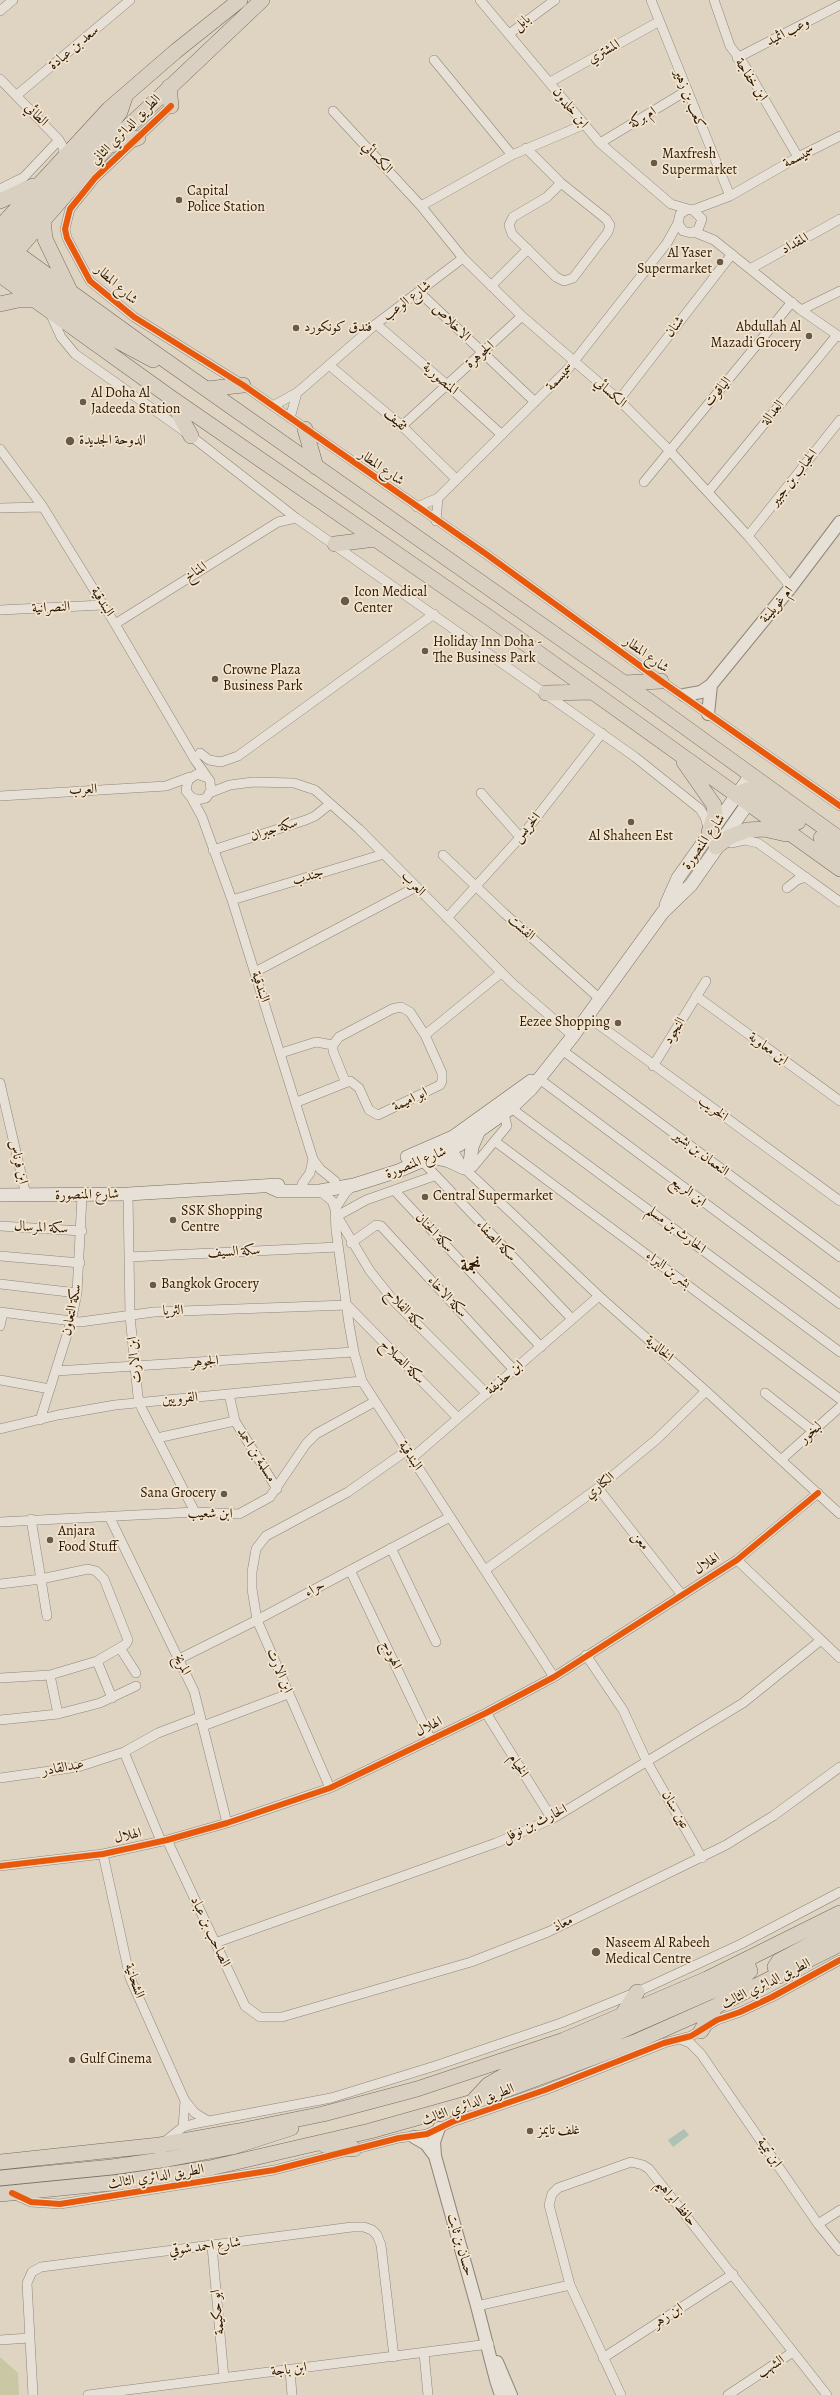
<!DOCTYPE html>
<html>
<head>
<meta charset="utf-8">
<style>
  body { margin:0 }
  canvas { display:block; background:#dfd3c1 }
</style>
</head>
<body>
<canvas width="840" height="2395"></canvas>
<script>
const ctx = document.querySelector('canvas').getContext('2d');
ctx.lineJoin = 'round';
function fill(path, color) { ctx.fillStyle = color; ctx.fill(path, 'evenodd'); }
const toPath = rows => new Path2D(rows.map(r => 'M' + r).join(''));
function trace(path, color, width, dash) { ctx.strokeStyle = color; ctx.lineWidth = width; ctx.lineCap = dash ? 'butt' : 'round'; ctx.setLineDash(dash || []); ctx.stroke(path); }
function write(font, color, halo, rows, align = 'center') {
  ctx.font = font + ' Alegreya,Amiri,serif'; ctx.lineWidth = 3.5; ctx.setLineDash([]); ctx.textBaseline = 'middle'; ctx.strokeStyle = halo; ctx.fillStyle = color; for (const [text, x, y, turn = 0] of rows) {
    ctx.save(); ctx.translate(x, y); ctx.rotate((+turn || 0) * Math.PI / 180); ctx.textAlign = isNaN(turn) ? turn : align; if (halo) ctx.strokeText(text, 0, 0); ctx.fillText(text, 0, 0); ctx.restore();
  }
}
fill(toPath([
  [0,2357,18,2373,19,2395,0,2395]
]), '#cac7a4');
fill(toPath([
  [684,2129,689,2135,673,2147,668,2140]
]), '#aec1b5');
const minor = toPath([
  [480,0,600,143,671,204,688,209],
  [651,0,730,196],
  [714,0,730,46,745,66,798,157],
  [0,11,13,0],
  [509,34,555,0],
  [737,58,840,5],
  [434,60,512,155],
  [0,79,59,140,64,149,63,156],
  [550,82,658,22],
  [17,95,130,0],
  [171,106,95,178,70,209,65,229,67,238,90,281,134,317,243,385,486,554,661,681,840,806],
  [333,111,421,206,463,258,522,316,619,400,670,451,748,536,791,587],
  [600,143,686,91],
  [526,148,561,183,606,219,610,225,608,232,573,278,564,281,556,277,512,234,509,225,513,217,547,197,561,183],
  [0,189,24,177,59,140],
  [421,206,512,155,583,125],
  [693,210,730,196,798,157,840,136],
  [694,232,714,240,801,310,840,337],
  [750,269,840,219],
  [491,286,528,249],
  [419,292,535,402],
  [801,310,840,291],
  [50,313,61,337,75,354,191,436,296,518,635,757,700,809,705,817,709,831],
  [376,324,446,384,502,435],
  [329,365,402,426,456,479],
  [619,400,732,254],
  [273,406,298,392,376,324,463,258],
  [290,418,297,393],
  [402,426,522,316],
  [0,449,43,507,115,624,195,760,210,781,211,791,206,798,198,800,191,797,186,791,188,780,197,774,205,777],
  [644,482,792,302],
  [709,491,837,335],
  [417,507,438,498,568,369,667,243,678,223,680,214,688,209,693,210,702,219,698,230,691,233,683,231,678,223],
  [0,508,43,507],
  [436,521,438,498],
  [748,536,840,420],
  [0,610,103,605],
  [115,624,278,522,296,518],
  [200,753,209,760,221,762,238,756,434,614],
  [209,793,230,785,253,782,294,783,315,790,359,829,512,983,573,1036],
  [481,793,520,837],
  [0,796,166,786,190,777],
  [191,797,202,817,232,900,313,1159,320,1169,335,1181],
  [731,843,745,840,758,843,840,902],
  [213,850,306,820,315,816,330,804],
  [443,855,504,913,600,999],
  [787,888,797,880,806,877],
  [232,900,384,854],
  [447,918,525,832,602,733],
  [255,972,416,887],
  [696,996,840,1101],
  [587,1016,840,1201],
  [562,1050,840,1257],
  [281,1053,316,1042,333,1045],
  [653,1066,706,981],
  [538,1078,840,1304],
  [345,1081,333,1051,333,1045,339,1037,392,1009,401,1007,410,1012,425,1035],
  [0,1083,26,1195],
  [297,1102,350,1081,359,1088,369,1110,378,1115,440,1085,442,1081,442,1073,425,1035,501,973],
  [511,1108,840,1352],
  [496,1142,840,1399],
  [448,1143,464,1168,599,1296,706,1391,840,1514],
  [422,1161,572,1319],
  [473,1167,507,1126,504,1114],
  [434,1176,366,1200,337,1216,370,1271,394,1301,487,1394],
  [302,1184,310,1173,313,1159],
  [394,1190,541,1347],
  [320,1191,332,1201,335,1209,336,1230,349,1324,354,1352,362,1381,554,1677],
  [128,1194,130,1316,138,1397,142,1409,195,1512],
  [335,1209,346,1192,354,1185],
  [0,1226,82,1231],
  [351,1243,376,1225,381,1226,514,1370],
  [0,1256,80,1263],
  [129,1257,338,1247],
  [0,1284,77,1293],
  [0,1312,80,1322,154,1312,347,1305,458,1418],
  [0,1326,3,1312],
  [56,1371,354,1352],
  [0,1380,50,1389],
  [765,1393,813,1431],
  [229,1394,235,1421,277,1489],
  [40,1420,71,1322,77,1293,82,1196],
  [0,1429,58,1415,115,1405,362,1381],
  [157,1438,235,1421],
  [411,1459,599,1296],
  [782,1459,840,1407],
  [598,1488,682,1595],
  [109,1516,194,1691,227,1823],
  [31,1519,47,1616],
  [0,1522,195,1512,239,1514,270,1497,306,1444,316,1434,374,1402],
  [391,1548,436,1642],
  [737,1560,840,1658],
  [350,1570,431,1740],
  [485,1570,598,1488,657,1439,706,1391],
  [0,1584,41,1579,88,1569,96,1571,104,1579,128,1640,126,1644,97,1661,50,1675,0,1678],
  [120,1648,136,1673],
  [586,1655,623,1710,647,1762,702,1858],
  [179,1659,257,1620,450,1517],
  [97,1661,112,1698],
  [50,1675,58,1714],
  [486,1713,552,1819],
  [0,1720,58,1714,100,1703,136,1686],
  [203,1726,288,1694],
  [124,1752,161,1841],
  [0,1778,78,1767,124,1752,158,1733,200,1717],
  [330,1788,257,1620,252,1589,252,1572,256,1549,266,1536,348,1492,406,1451],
  [167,1840,245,2006,260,2017,282,2017,471,1962,548,1932,726,1845,773,1816,840,1767],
  [103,1854,130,1978,185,2101,195,2113,208,2121],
  [0,1866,103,1854,167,1840,227,1823,330,1788,486,1713,554,1677,737,1560,818,1493],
  [215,1943,496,1843,552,1819,743,1703,821,1640],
  [680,2039,690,2043,701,2054,818,2224,840,2251],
  [183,2127,185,2101],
  [163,2143,183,2127,193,2124,331,2098,435,2066,561,2023,637,1992,741,1944,840,1892],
  [15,2195,31,2202,60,2204,274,2170,399,2138,427,2134,452,2122,545,2090,664,2043,691,2036,717,2020,740,2012,772,1997,840,1960],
  [818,2224,840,2210],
  [212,2246,224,2378],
  [477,2306,570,2285],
  [0,2340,29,2338],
  [424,2353,428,2395],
  [603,2358,733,2274],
  [290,2370,292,2395],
  [33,2395,27,2283,32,2272,41,2267,352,2227,364,2227,372,2230,377,2235,381,2245,394,2357],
  [88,2395,489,2344],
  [621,2395,570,2285,549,2205,552,2194,558,2188,631,2162,643,2165,649,2169,827,2395],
  [728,2395,793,2352]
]);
const tertiary = toPath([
  [684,695,701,692,711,685,791,587,840,522],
  [708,714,711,685],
  [439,2128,434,2142,435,2156,477,2306,496,2380,501,2395],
  [414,2137,426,2144,435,2156],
  [497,2362,511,2395]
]);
const secondary = toPath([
  [666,905,678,878,751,775],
  [407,1157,453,1137,531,1081],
  [432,1157,449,1161,464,1168],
  [470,1162,472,1147,478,1133],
  [270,1187,279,1191,320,1191,354,1185,398,1171,459,1145,511,1108,531,1089,573,1036,663,912,691,885,753,796],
  [0,1195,128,1194,278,1185]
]);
const primary = toPath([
  [169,87,171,106],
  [111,145,138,138],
  [0,201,33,186],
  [43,220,45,239,70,291],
  [0,227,109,109,176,51,240,0],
  [0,241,145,346,624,683,840,839],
  [0,247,111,124,120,112,125,97],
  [0,259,110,337,153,360],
  [0,270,108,146,262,0],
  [0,275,170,397,491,619,840,869],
  [0,304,18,300,35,300],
  [207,389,243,385],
  [171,399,191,436],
  [305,429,316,467],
  [335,544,375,539],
  [624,683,661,681],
  [546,693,593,692],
  [684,762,714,805,715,815,709,832],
  [738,794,747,790,754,791,798,822],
  [821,838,840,852],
  [716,847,729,837,747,830,764,829,786,834]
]);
const trunk = toPath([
  [779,1976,775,1967,779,1961,840,1929],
  [622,2015,637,1992],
  [701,2031,716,2006],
  [475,2099,488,2085,507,2074,612,2035,742,1978,750,1971,746,1960],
  [324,2145,354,2149],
  [0,2162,160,2145,239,2131,323,2114,417,2089,564,2040,707,1979,840,1913],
  [0,2178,112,2167,168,2159,232,2147,291,2128],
  [0,2194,122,2182,210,2168,370,2131,473,2102,635,2042,716,2006,840,1944]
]);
trace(minor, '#8f867a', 10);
trace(tertiary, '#8f867a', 14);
trace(secondary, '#756d61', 14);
trace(primary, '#756d61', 16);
trace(trunk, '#756d61', 16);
trace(minor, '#e6e0d6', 9);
trace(tertiary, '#e6e0d6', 12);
trace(secondary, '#e6e0d6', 13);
trace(primary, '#dad0c1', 15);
trace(trunk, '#dad0c1', 15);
trace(toPath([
  [171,106,95,178,70,209,65,229,67,238,90,281,134,317,243,385,486,554,661,681,840,806],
  [0,1866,103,1854,167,1840,227,1823,330,1788,486,1713,554,1677,737,1560,818,1493],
  [12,2193,31,2202,60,2204,274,2170,399,2138,427,2134,452,2122,545,2090,664,2043,691,2036,717,2020,740,2012,772,1997,840,1960]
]), '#e8590c', 6);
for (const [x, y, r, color] of [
  [654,163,4,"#695a48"],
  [179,200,4,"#695a48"],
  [720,262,4,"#695a48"],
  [296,328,4,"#695a48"],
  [809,336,4,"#695a48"],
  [83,402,4,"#695a48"],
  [70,441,5,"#695a48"],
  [345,601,5,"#695a48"],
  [425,651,4,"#695a48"],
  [215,679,4,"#695a48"],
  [631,822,4,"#695a48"],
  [618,1023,4,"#695a48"],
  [425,1197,4,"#695a48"],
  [173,1220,4,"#695a48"],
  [153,1285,4,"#695a48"],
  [224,1494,4,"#695a48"],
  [50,1540,4,"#695a48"],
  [596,1952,5,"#695a48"],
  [72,2060,4,"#695a48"],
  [530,2131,4,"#695a48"]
]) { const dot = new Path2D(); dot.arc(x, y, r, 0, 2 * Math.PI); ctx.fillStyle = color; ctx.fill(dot); trace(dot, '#f3e4ce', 1.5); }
write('14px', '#2a1907', '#f3e4ce', [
  ["بابل",522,23,-38],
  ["وعب اثميد",788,32,-27],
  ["سعد بن عبادة",74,48,-40],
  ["المشتري",604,52,-30],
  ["ابن خفاجة",751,80,57],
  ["كعب بن زهير",689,99,68],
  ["ابن خلدون",570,108,51],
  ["الطائي",36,115,46],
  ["ام بركة",643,118,-32],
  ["الطريق الدائري الثاني",126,130,-45],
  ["سميسمة",799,157,-28],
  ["الكسائي",377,158,47],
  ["المقداد",795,244,-29],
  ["شارع المطار",116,285,42],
  ["شارع الوعب",407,301,-37],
  ["الاخلاص",451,323,44],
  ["شنان",675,327,-52],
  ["الجوهرة",480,355,-41],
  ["سميسمة",560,377,-47],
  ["المنصورية",440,379,41],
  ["الياقوت",718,392,-50],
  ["الكسائي",610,393,42],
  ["العدالة",773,413,-51],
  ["ثقيف",395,420,41],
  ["شارع المطار",381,468,35],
  ["الحباب بن جبير",794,478,-52],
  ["المناخ",196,572,-33],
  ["البندقية",102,602,59],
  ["ام غويلينة",777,605,-50],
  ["النصرانية",51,608,-3],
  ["شارع المطار",646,655,36],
  ["العرب",83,790,-2],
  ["الخريس",527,828,-49],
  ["سكة جبران",274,830,-18],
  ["شارع المنصورة",704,842,-55],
  ["جندب",308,877,-17],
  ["العرب",413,884,47],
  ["الفشت",521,928,42],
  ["البندقية",260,987,72],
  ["النجود",675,1031,-58],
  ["ابن معاوية",768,1049,36],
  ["ابو اميمة",410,1100,-26],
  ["الخريب",713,1109,36],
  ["النعمان بن بشير",701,1154,37],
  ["ابن فرناس",18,1162,77],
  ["شارع المنصورة",416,1163,-22],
  ["ابن الربيع",688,1192,37],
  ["شارع المنصورة",87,1195,-1],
  ["سكة المرسال",41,1228,3],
  ["الحارث بن مسلم",676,1230,37],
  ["سكة الحنان",434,1233,47],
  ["سكة الصفاء",496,1241,46],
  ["سكة السيف",234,1252,-3],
  ["بشر بن البراء",668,1270,37],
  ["سكة الاخاء",447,1297,47],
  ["سكة التعاون",72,1310,-78],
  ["سكة الفلاح",405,1310,47],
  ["الثريا",173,1311,-2],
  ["الخالدية",659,1349,41],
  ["ابن الارت",135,1360,-96],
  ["الجوهر",205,1362,-4],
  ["سكة الصلاح",402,1362,45],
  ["ابن حذيفة",505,1378,-41],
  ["القرويين",180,1399,-5],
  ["لبخور",811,1433,-42],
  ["مسلمة بن احمد",256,1455,58],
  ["البندقية",410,1456,57],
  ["الكناري",600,1486,-38],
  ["ابن شعيب",210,1514,1],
  ["معن",640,1541,51],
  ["الهلال",707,1564,-33],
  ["حراء",315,1589,-28],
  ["الهودج",391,1655,65],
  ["المريخ",182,1665,64],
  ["ابن الارت",279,1671,67],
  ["الهلال",429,1727,-26],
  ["الخيام",518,1766,58],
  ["عبدالقادر",63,1768,-10],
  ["عين سنان",675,1810,60],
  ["الحارث بن نوفل",535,1824,-26],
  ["الهلال",128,1836,-13],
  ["معاذ",563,1924,-26],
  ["الصاحب بن عباد",210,1932,65],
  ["الشحانية",134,1981,71],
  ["الطريق الدائري الثالث",766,1984,-26],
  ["الطريق الدائري الثالث",468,2105,-20],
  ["ابن تيمية",769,2153,55],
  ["الطريق الدائري الثالث",156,2177,-9],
  ["حافظ ابراهيم",676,2203,51],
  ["حسان بن ثابت",460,2245,74],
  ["شارع احمد شوقي",205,2247,-7],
  ["ابو حكيمة",218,2312,-96],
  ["ابن زهر",668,2316,-33],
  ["الشهب",771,2367,-33],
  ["ابن باجة",289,2370,-7]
]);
write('14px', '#2a1907', '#f3e4ce', [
  ["Maxfresh",662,155],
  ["Supermarket",662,171],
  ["Capital",187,192],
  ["Police Station",187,208],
  ["Al Yaser",712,254,"right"],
  ["Supermarket",712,270,"right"],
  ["فندق كونكورد",304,328],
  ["Abdullah Al",801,328,"right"],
  ["Mazadi Grocery",801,344,"right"],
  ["Al Doha Al",91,394],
  ["Jadeeda Station",91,410],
  ["الدوحة الجديدة",79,441],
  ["Icon Medical",354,593],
  ["Center",354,609],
  ["Holiday Inn Doha -",433,643],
  ["The Business Park",433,659],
  ["Crowne Plaza",223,671],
  ["Business Park",223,687],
  ["Al Shaheen Est",631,837,"center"],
  ["Eezee Shopping",610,1023,"right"],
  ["Central Supermarket",433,1197],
  ["SSK Shopping",181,1212],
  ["Centre",181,1228],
  ["Bangkok Grocery",161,1285],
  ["Sana Grocery",216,1494,"right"],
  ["Anjara",58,1532],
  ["Food Stuff",58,1548],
  ["Naseem Al Rabeeh",605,1944],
  ["Medical Centre",605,1960],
  ["Gulf Cinema",80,2060],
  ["غلف تايمز",538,2131]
], 'left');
write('bold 18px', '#2a1907', '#f3e4ce', [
  ["نجمة",471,1267]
]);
</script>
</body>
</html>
